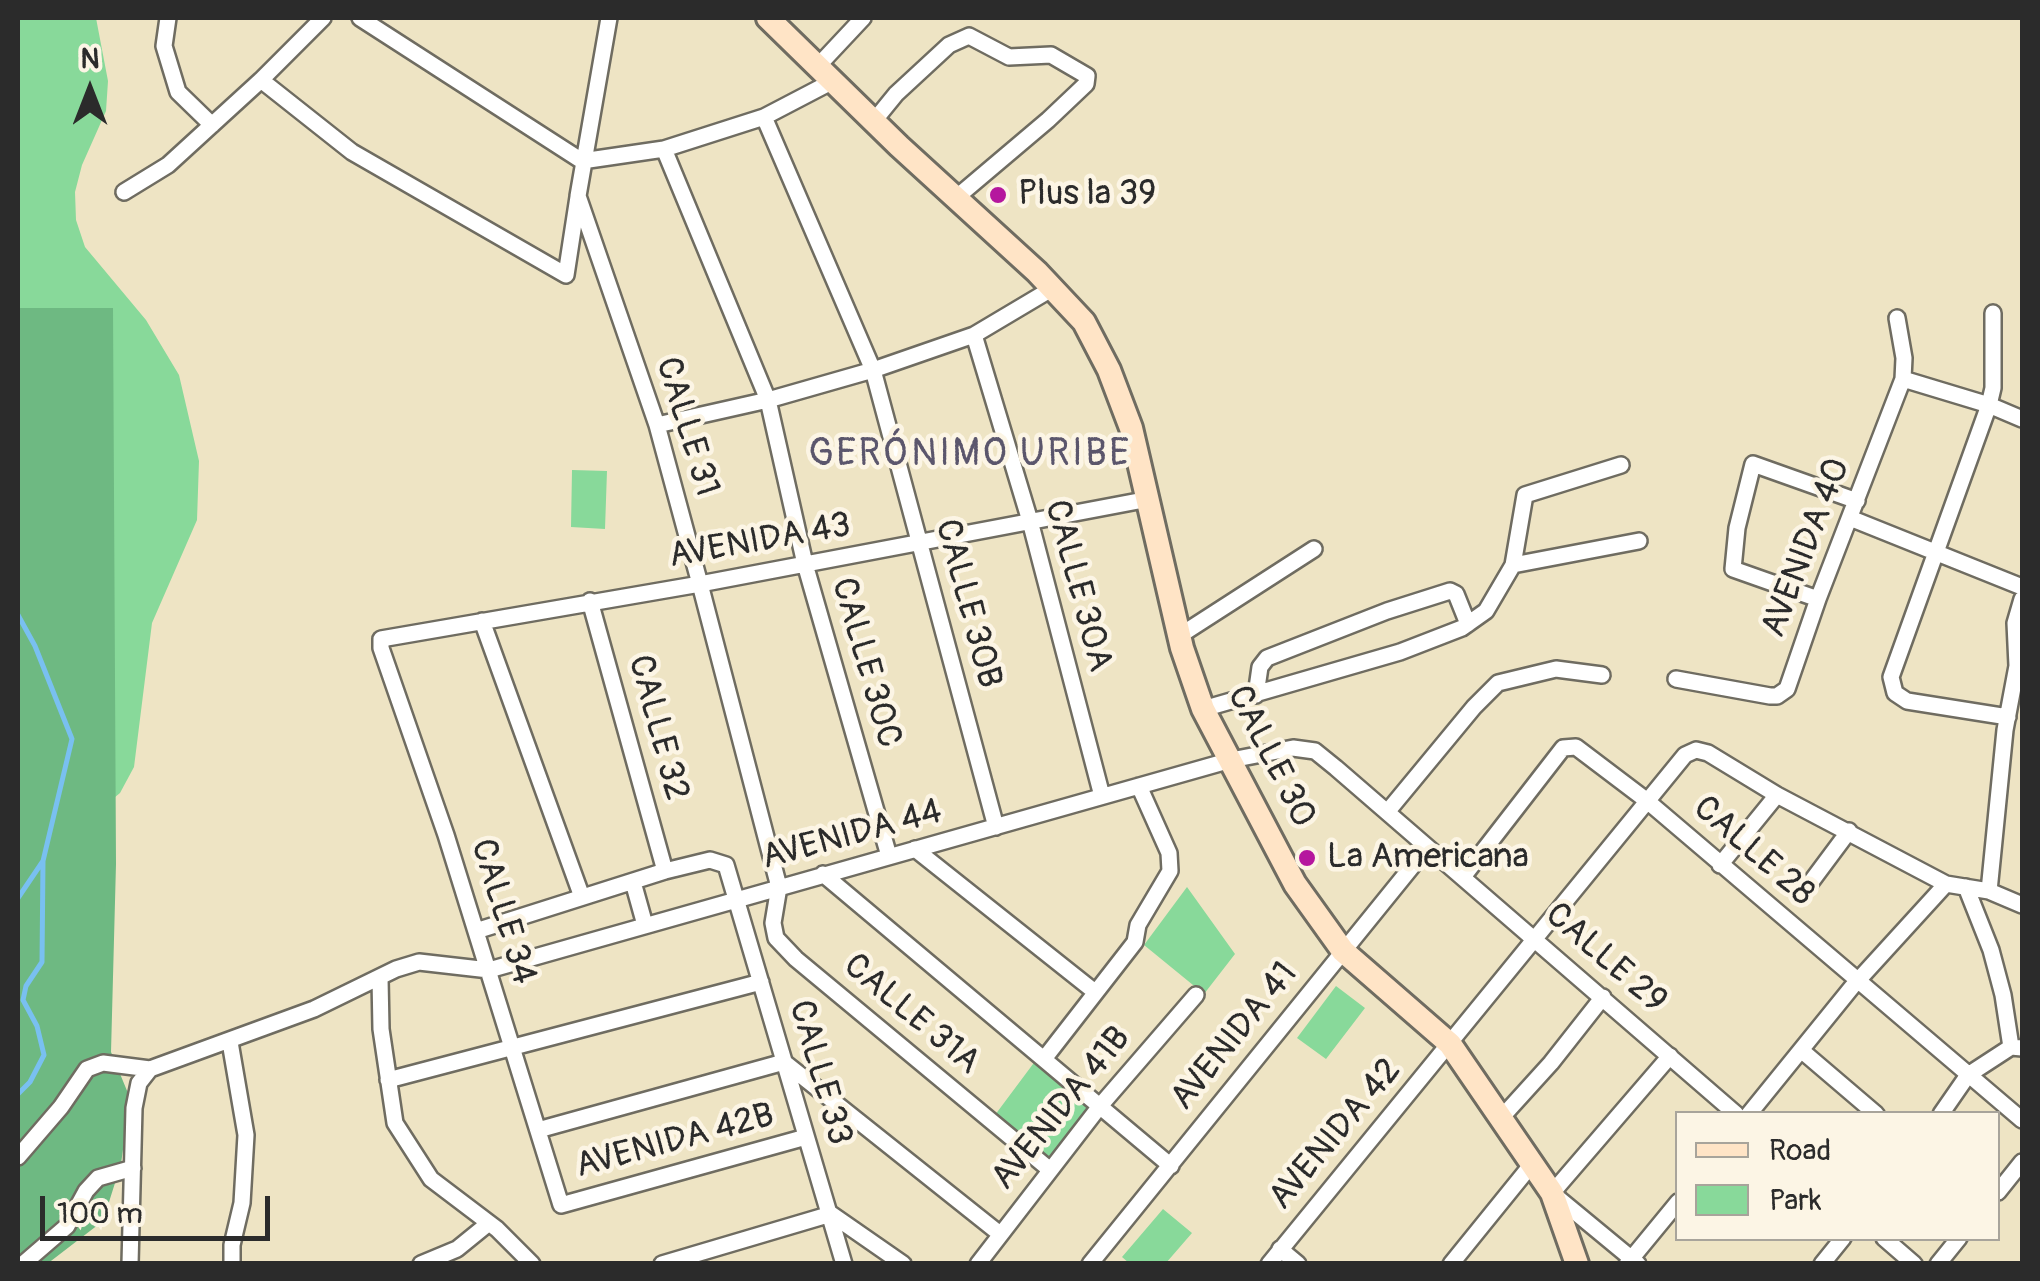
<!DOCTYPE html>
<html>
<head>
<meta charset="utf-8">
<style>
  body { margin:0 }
  #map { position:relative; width:2040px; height:1281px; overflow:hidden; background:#eee4c4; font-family:Pangolin,sans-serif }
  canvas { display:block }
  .frame { position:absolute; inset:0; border:20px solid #2b2b2b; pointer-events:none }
  .legend { position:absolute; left:1675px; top:1111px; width:325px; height:130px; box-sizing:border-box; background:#fcf5e5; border:2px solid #a8a49b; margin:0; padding:12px 18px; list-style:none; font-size:30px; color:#2b2b2b }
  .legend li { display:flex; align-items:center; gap:20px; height:50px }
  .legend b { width:50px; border:2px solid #a8a49b }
  .north { position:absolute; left:40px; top:40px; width:100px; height:100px; -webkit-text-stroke:8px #fcf5e5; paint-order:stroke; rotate:0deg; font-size:28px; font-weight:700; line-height:40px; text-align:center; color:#2b2b2b }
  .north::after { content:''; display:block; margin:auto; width:35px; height:45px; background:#2b2b2b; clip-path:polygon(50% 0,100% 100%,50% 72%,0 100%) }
  .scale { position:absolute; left:40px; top:1196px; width:230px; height:45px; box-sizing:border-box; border:5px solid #2b2b2b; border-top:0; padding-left:12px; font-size:30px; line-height:35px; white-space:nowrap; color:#2b2b2b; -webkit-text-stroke:8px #fcf5e5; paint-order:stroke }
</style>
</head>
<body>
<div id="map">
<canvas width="2040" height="1281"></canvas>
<div class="frame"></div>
<ul class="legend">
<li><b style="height:12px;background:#ffe4c6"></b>Road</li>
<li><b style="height:28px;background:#88d99a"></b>Park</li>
</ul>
<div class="north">N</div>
<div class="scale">100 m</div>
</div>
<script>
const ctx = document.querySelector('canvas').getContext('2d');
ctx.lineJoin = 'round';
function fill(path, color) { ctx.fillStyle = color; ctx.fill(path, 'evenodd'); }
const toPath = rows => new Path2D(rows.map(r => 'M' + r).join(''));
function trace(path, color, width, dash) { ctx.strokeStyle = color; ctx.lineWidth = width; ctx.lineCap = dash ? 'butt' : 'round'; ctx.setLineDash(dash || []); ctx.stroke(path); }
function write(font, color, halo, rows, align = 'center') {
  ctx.font = font + ' Pangolin,sans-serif'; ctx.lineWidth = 9; ctx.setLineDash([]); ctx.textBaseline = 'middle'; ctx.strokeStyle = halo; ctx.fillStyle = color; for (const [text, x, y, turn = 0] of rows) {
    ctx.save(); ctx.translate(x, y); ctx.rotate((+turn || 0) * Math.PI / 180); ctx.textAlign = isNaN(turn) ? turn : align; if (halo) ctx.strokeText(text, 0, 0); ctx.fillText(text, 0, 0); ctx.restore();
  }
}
fill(toPath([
  [18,18,96,18,108,81,106,111,82,165,75,192,76,220,85,247,146,320,179,375,199,461,197,520,152,623,134,767,120,793,97,812,18,982],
  [572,470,607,471,605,529,571,527],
  [1187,887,1235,954,1204,994,1144,945],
  [1336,986,1365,1008,1326,1059,1297,1038],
  [1036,1060,1096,1106,1047,1162,995,1115],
  [1163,1209,1192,1233,1166,1263,1129,1263,1122,1257]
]), '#88d99a');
fill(toPath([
  [18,308,113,308,116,864,111,1052,130,1098,121,1164,103,1221,47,1264,18,1263]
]), '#6eb982');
trace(toPath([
  [18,615,35,646,72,739,43,861,18,898],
  [18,1094,30,1082,44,1055,37,1026,23,1000,26,986,42,962,43,861]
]), '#79c0f0', 5);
const minor = toPath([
  [168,18,164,46,178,92,212,125],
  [360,18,582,161,664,149,764,117,833,81],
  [609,18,578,196,657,425,700,584,779,887,773,923,776,938,796,959,1049,1169],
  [818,66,863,18],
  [261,80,352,152,566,275,578,197],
  [764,117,873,370,996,827],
  [874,121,896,94,949,45,969,36,1009,57,1051,55,1087,76,1086,84,1048,120,957,197],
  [664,149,768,400,805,564,889,856],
  [124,192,168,165,261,80,323,18],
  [1993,313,1993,388,1989,405,1891,677,1895,693,1907,701,2008,717],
  [974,335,1030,521,1102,796],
  [1903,379,1989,405,2022,419],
  [657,425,768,400,873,370,974,335,1053,288],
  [1850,518,2022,587],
  [1513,565,1639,541],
  [1818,599,1733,569,1737,528,1753,464,1857,501],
  [590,601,665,871],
  [482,621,582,897],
  [1179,636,1314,549],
  [1676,679,1770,696,1777,696,1787,689,1818,599,1903,379,1904,358,1897,318],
  [1256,695,1260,667,1267,658,1387,611,1450,591,1456,594,1468,624],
  [1203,709,1400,652,1462,628,1486,611,1513,565,1525,495,1621,465],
  [1388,811,1474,707,1498,683,1556,669,1602,675],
  [915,849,1095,992],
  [1720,865,1777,795],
  [823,874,1171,1166],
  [1463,877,1563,748,1576,747,1646,800,2022,1120],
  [633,882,645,925],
  [1808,886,1849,831],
  [1966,887,1991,950,2003,995,2011,1047],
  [1989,891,2005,730,2017,666,2015,623,2022,599],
  [476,931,665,871,710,860,726,865,844,1264],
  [380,978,381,1029,395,1123,431,1179,497,1229,532,1264],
  [230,1042,246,1135,242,1203,232,1245,232,1264],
  [1801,1050,1876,1114],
  [1044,1059,1135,942,1138,925,1170,871,1169,853,1139,786],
  [388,1080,761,982],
  [1749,1114,1852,987,1946,884,1989,891,2022,905],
  [1941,1114,1968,1075,2011,1047,2022,1048],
  [1502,1117,1551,1063,1603,997],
  [538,1130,784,1062,1000,1234],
  [806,1137,561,1205,446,835,381,648,381,639,700,584,1149,499],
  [18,1157,61,1107,87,1069,103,1063,150,1069,314,1009,396,969,419,962,489,970,1231,760,1293,748,1315,751,1336,768,1736,1114],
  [1998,1192,2022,1162],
  [1884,1238,1914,1264],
  [1280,1249,1298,1264],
  [23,1264,67,1226,86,1191,98,1178,133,1168],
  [130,1264,134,1108,139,1083,150,1069],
  [421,1264,457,1249,489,1223],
  [662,1264,831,1214,903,1264],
  [978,1264,1100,1106,1196,995],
  [1090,1264,1427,848],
  [1269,1264,1685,755,1696,750,1708,753,1777,795,1946,884],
  [1451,1264,1532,1164],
  [1627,1264,1678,1202],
  [1638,1264,1552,1193,1670,1056],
  [1822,1264,1843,1238],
  [1938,1264,1959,1238]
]);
const secondary = toPath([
  [768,18,899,146,1037,272,1084,322,1109,370,1131,428,1182,648,1203,709,1295,884,1343,951,1450,1044,1552,1193,1577,1264]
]);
trace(minor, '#6f6c61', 20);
trace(secondary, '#6f6c61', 28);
trace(minor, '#fff', 15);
trace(secondary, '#ffe4c6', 22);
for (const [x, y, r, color] of [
  [998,195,10,"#b5179e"],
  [1307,858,10,"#b5179e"]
]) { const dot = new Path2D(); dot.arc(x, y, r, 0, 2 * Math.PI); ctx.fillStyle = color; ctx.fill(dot); trace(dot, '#fcf5e5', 4); }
write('35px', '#2b2b2b', '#fcf5e5', [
  ["Plus la 39",1018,195],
  ["La Americana",1327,858]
], 'left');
write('35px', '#2b2b2b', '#fcf5e5', [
  ["CALLE 31",686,427,73],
  ["AVENIDA 43",760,542,-10],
  ["AVENIDA 40",1807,548,-69],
  ["CALLE 30A",1077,586,75],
  ["CALLE 30B",967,604,75],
  ["CALLE 30C",865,663,74],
  ["CALLE 32",657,728,75],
  ["CALLE 30",1270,757,63],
  ["AVENIDA 44",852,836,-15],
  ["CALLE 28",1753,852,41],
  ["CALLE 34",502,912,73],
  ["CALLE 29",1605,959,41],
  ["CALLE 31A",911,1015,40],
  ["AVENIDA 41",1235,1037,-51],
  ["CALLE 33",819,1073,74],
  ["AVENIDA 41B",1062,1109,-51],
  ["AVENIDA 42",1336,1135,-50],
  ["AVENIDA 42B",675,1142,-15]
]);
ctx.letterSpacing = '2.5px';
write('38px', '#5b566c', '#fcf5e5', [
  ["GERÓNIMO URIBE",970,455]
]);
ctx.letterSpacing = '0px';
</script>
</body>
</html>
